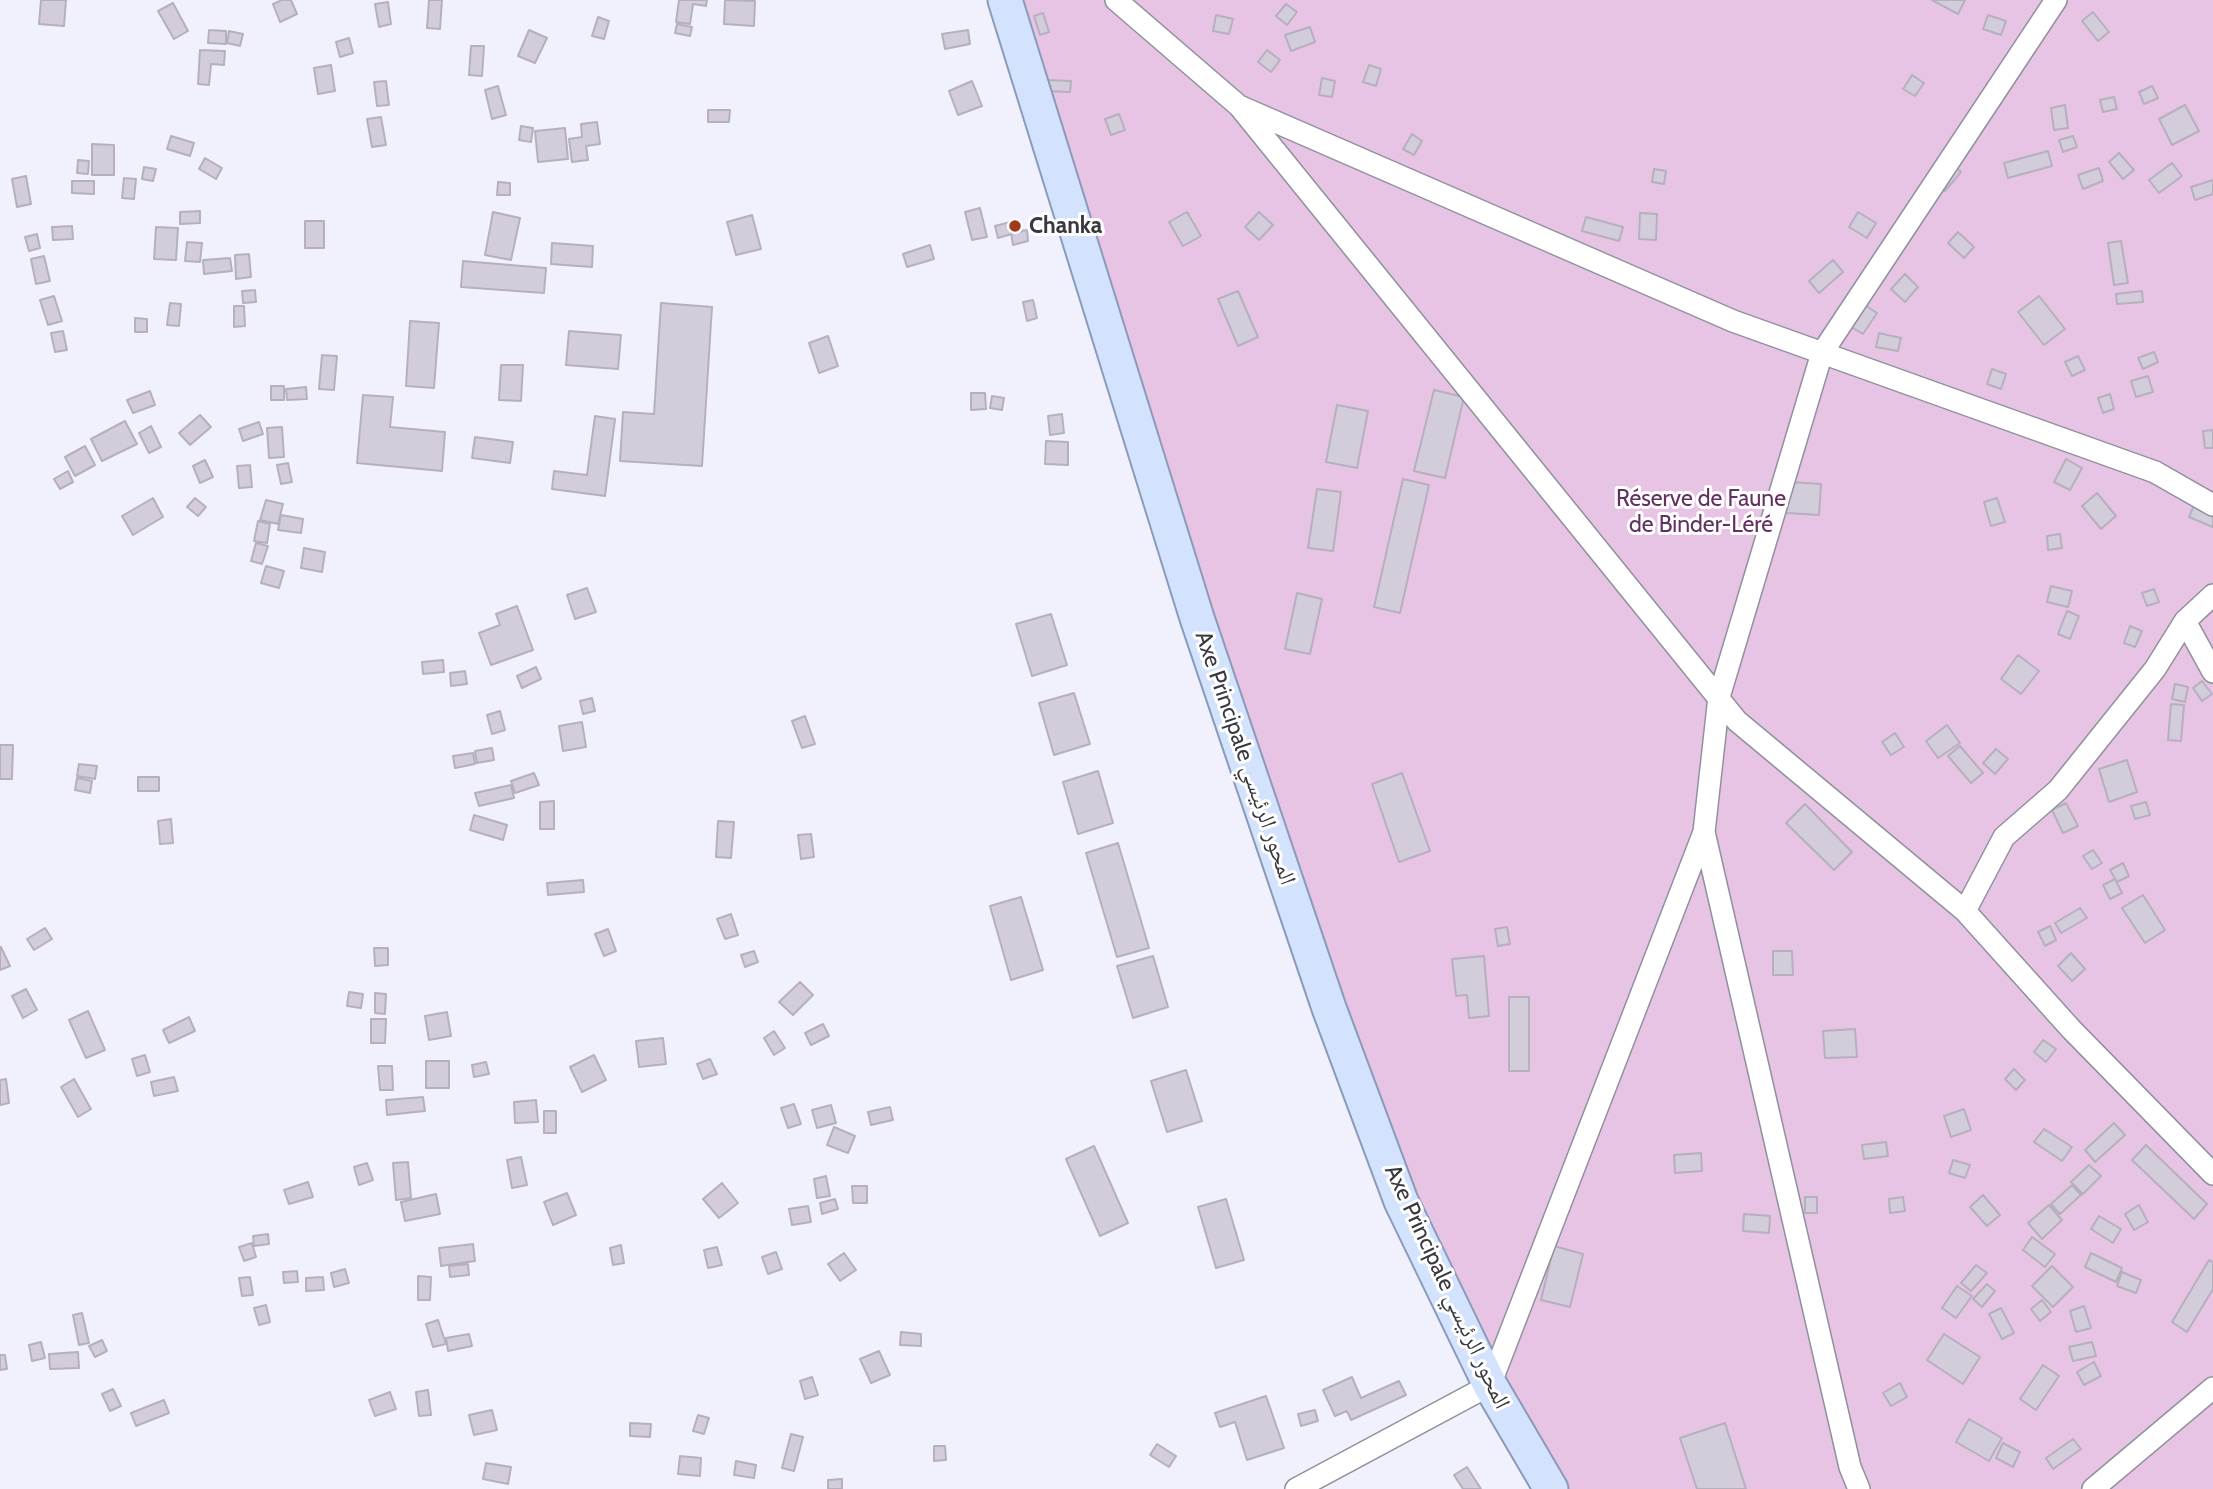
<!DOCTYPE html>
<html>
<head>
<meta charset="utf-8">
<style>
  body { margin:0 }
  canvas { display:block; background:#f1f1fd }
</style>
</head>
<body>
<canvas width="2213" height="1489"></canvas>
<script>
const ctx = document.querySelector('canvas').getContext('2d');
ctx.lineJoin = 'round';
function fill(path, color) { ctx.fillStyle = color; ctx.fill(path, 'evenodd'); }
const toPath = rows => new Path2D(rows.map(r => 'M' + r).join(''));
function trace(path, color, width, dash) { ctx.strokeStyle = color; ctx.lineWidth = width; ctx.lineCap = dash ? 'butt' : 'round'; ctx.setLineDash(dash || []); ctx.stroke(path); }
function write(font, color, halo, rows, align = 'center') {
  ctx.font = font + ' Cabin,"Noto Naskh Arabic",sans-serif'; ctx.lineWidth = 6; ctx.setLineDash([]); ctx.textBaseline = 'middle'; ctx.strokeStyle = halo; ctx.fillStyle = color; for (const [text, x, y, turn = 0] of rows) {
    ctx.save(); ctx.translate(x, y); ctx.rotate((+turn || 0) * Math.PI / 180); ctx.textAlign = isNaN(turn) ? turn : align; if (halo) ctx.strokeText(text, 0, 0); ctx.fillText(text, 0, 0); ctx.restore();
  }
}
fill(toPath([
  [1005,0,2213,0,2213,1489,1551,1489,1401,1201]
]), '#e7c4e4');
const building = toPath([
  [41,0,66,0,64,26,39,24,41,0],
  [282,0,291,0,297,14,280,22,273,4,282,0],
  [429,0,442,0,440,29,427,28,429,0],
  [679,0,707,0,706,6,693,4,690,24,676,22,679,0],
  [725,0,755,1,754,26,724,24,725,0],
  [1932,0,1965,0,1958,14,1932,0],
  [388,2,391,24,379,27,375,4,388,2],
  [173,3,188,31,174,39,158,11,173,3],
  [1286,4,1297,12,1287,25,1276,16,1286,4],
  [2093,12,2109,32,2098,41,2082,21,2093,12],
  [1043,13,1049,32,1040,35,1034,16,1043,13],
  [1216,15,1233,19,1229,34,1213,31,1216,15],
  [1988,15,2006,21,2001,35,1983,29,1988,15],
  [598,17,609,21,604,39,592,36,598,17],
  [677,24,692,27,690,36,675,33,677,24],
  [1310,27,1315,42,1291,51,1285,35,1310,27],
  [209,30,226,31,226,44,208,43,209,30],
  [529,30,547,38,535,63,518,56,529,30],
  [968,30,970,44,945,49,942,34,968,30],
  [229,31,243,34,240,46,227,43,229,31],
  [349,38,353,53,340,57,336,42,349,38],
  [471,46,484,46,482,76,469,75,471,46],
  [200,50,225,51,224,65,211,64,209,85,198,84,200,50],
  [1267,50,1280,60,1271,72,1258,62,1267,50],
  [331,65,335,91,318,94,314,68,331,65],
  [1369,65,1381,69,1376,86,1363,82,1369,65],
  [1912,75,1924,83,1915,96,1903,89,1912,75],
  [1322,78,1335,81,1332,97,1319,95,1322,78],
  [1047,80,1071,81,1070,92,1046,91,1047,80],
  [386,81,389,105,377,106,374,82,386,81],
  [972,81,982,106,958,115,949,91,972,81],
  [498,86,506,115,492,119,485,90,498,86],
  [2152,86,2158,98,2144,104,2139,92,2152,86],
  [2114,97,2117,109,2103,112,2100,100,2114,97],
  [2065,105,2068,128,2054,130,2051,108,2065,105],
  [2185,105,2199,131,2172,145,2159,119,2185,105],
  [708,110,730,110,729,122,708,122,708,110],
  [1119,114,1125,130,1111,135,1105,119,1119,114],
  [381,117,386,145,372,147,367,119,381,117],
  [597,122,600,144,586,146,588,160,572,162,569,139,582,137,581,124,597,122],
  [521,126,533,128,531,142,519,140,521,126],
  [565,128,568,159,538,162,535,131,565,128],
  [1412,134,1422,141,1414,155,1403,149,1412,134],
  [171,136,194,143,190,156,167,149,171,136],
  [2073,136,2077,147,2063,152,2059,140,2073,136],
  [92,144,114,145,114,175,92,175,92,144],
  [2048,151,2052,166,2008,178,2004,163,2048,151],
  [2119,153,2134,170,2123,179,2109,162,2119,153],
  [205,158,222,168,216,179,199,169,205,158],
  [78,160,89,161,88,174,77,173,78,160],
  [2172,163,2182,176,2159,193,2149,180,2172,163],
  [1952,164,1961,172,1945,191,1935,182,1952,164],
  [144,167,156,169,153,181,142,179,144,167],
  [2099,168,2103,181,2083,189,2078,175,2099,168],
  [1654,169,1666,171,1664,184,1652,182,1654,169],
  [26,176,31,204,17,207,12,179,26,176],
  [124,178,136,179,134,199,122,198,124,178],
  [2213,180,2213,194,2195,200,2191,187,2213,180],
  [72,181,94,181,94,194,72,193,72,181],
  [498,182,510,183,510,195,497,195,498,182],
  [980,208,987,237,972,240,965,212,980,208],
  [200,211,200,223,180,224,180,212,200,211],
  [493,212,520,218,511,260,485,255,493,212],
  [1187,212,1201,236,1183,246,1169,222,1187,212],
  [1259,212,1273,225,1259,240,1245,227,1259,212],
  [1858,212,1876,223,1867,238,1849,227,1858,212],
  [1640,213,1657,214,1656,240,1639,239,1640,213],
  [752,215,761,249,736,255,727,222,752,215],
  [1586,217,1623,227,1619,241,1582,231,1586,217],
  [1018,220,1022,231,998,238,995,226,1018,220],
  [305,221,324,221,324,248,305,248,305,221],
  [72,226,73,239,53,240,52,227,72,226],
  [156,227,178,228,176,260,154,259,156,227],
  [1027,230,1028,241,1013,245,1011,233,1027,230],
  [1958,232,1974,247,1964,258,1948,243,1958,232],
  [37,234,40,248,29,251,25,237,37,234],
  [2121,241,2128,283,2114,285,2108,243,2121,241],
  [187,242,202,243,200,262,185,261,187,242],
  [552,243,593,246,592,267,551,264,552,243],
  [930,245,934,259,907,267,903,254,930,245],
  [249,254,251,277,236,279,235,255,249,254],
  [44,256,50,281,36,284,31,259,44,256],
  [230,258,232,271,204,274,203,260,230,258],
  [1833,260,1843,272,1819,293,1809,281,1833,260],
  [463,261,546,268,544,293,461,287,463,261],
  [1905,274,1918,287,1905,302,1891,289,1905,274],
  [255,290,256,302,243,303,242,291,255,290],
  [1238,291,1258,337,1238,346,1218,299,1238,291],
  [2142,291,2143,302,2117,304,2116,294,2142,291],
  [54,296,62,321,48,325,40,300,54,296],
  [2039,296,2065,329,2044,345,2018,312,2039,296],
  [1033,300,1037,318,1027,321,1023,302,1033,300],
  [1860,302,1877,313,1863,334,1846,324,1860,302],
  [170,303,181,304,179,326,167,325,170,303],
  [661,303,712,307,702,466,620,461,623,412,654,414,661,303],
  [234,306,244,306,245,326,234,327,234,306],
  [135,318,147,319,147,332,135,332,135,318],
  [410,321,439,323,434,388,406,386,410,321],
  [63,331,67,350,55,352,51,333,63,331],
  [569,331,621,335,618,369,566,365,569,331],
  [1879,333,1901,338,1898,351,1876,347,1879,333],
  [828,336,838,366,819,373,809,343,828,336],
  [2154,352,2158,362,2143,369,2138,358,2154,352],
  [322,355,337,356,334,390,319,389,322,355],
  [2078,356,2085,370,2072,376,2065,362,2078,356],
  [501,365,523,365,521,401,499,400,501,365],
  [1992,369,2006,374,2001,389,1987,384,1992,369],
  [2148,376,2153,392,2136,397,2131,381,2148,376],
  [271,386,284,386,284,400,271,400,271,386],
  [306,387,307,399,287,400,286,389,306,387],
  [1434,390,1464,397,1445,478,1414,471,1434,390],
  [150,391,155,405,133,413,127,400,150,391],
  [971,393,985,393,986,409,971,410,971,393],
  [2110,394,2114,409,2103,413,2098,398,2110,394],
  [363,395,393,397,390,427,445,432,442,471,357,463,363,395],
  [992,396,1004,398,1002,410,990,408,992,396],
  [1337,405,1368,411,1357,468,1326,462,1337,405],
  [1062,414,1064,433,1050,435,1048,416,1062,414],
  [200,415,211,427,190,445,179,433,200,415],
  [595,416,615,419,605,496,552,489,554,471,587,475,595,416],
  [125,421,137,444,102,461,91,439,125,421],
  [259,422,263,434,243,441,239,429,259,422],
  [151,426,161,447,149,453,139,433,151,426],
  [282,427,284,457,269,458,267,428,282,427],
  [2213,430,2213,448,2205,448,2203,431,2213,430],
  [475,437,513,442,510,463,472,458,475,437],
  [1046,441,1068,442,1068,465,1045,464,1046,441],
  [85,446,95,465,75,476,65,457,85,446],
  [2066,459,2082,468,2070,490,2054,482,2066,459],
  [205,460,213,477,200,483,193,466,205,460],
  [288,463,292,482,281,484,277,465,288,463],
  [250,465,252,487,239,488,237,466,250,465],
  [68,471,73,482,60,489,54,479,68,471],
  [1403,479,1429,485,1400,613,1374,607,1403,479],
  [1789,482,1821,484,1819,515,1786,513,1789,482],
  [1317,489,1341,492,1333,551,1308,548,1317,489],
  [2097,493,2116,516,2101,529,2082,506,2097,493],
  [153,498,163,517,133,535,122,516,153,498],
  [195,498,206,507,198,516,187,507,195,498],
  [1997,498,2005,522,1991,526,1984,502,1997,498],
  [266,500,283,504,278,524,260,520,266,500],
  [2194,505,2213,512,2213,527,2189,517,2194,505],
  [281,515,303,519,301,533,278,530,281,515],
  [258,521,270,524,267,543,254,541,258,521],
  [2060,534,2062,548,2048,550,2047,536,2060,534],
  [256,543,268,546,262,564,251,561,256,543],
  [304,548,325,552,322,572,301,568,304,548],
  [266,566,284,571,279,588,261,583,266,566],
  [2051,586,2072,591,2068,607,2047,602,2051,586],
  [587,588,596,612,575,619,567,595,587,588],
  [2154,589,2159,602,2147,606,2142,593,2154,589],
  [1297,593,1322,599,1310,654,1285,649,1297,593],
  [517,606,533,650,491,665,479,633,500,625,496,614,517,606],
  [2067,611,2079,616,2070,639,2058,634,2067,611],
  [1051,614,1067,665,1032,676,1016,624,1051,614],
  [2130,626,2142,631,2135,647,2124,643,2130,626],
  [2018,655,2039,671,2021,694,2001,679,2018,655],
  [443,660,444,672,423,674,422,662,443,660],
  [536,667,541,679,522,688,517,676,536,667],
  [465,671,467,684,451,686,450,673,465,671],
  [2202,681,2212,694,2202,701,2193,688,2202,681],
  [2175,684,2188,687,2185,702,2172,699,2175,684],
  [1074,693,1090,744,1054,755,1039,703,1074,693],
  [592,698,595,711,583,714,580,701,592,698],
  [2171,704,2184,705,2181,741,2168,740,2171,704],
  [500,711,505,730,492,734,487,715,500,711],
  [805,716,815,744,802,748,792,721,805,716],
  [582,722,586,747,563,751,559,726,582,722],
  [1947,725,1960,743,1938,758,1926,741,1947,725],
  [1895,733,1904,747,1891,755,1882,742,1895,733],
  [0,745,13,745,12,779,0,779,0,745],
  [1960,746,1983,773,1971,783,1948,756,1960,746],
  [492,748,494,760,477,763,475,751,492,748],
  [1996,749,2008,759,1995,774,1983,763,1996,749],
  [473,753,475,764,455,768,453,756,473,753],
  [2127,760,2137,792,2109,802,2099,769,2127,760],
  [79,764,97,766,95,779,77,776,79,764],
  [1098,771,1113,823,1078,834,1063,782,1098,771],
  [534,773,539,785,515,793,511,781,534,773],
  [1402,773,1430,851,1399,862,1372,784,1402,773],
  [138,777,159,777,159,791,138,791,138,777],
  [77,778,92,781,90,793,75,790,77,778],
  [511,785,514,798,479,806,475,793,511,785],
  [554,801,554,829,540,829,540,802,554,801],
  [2146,802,2150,815,2135,819,2131,806,2146,802],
  [2066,803,2078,826,2063,833,2052,810,2066,803],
  [1805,804,1852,852,1834,870,1786,823,1805,804],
  [474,815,507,825,503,840,470,830,474,815],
  [171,819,173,843,160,844,158,821,171,819],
  [718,821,734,822,731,858,716,857,718,821],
  [811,834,814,857,801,859,798,835,811,834],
  [1118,843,1149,948,1117,957,1086,853,1118,843],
  [2093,850,2102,863,2092,869,2083,856,2093,850],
  [2123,863,2129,876,2117,882,2110,870,2123,863],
  [2115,879,2122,893,2110,899,2103,885,2115,879],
  [583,880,584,892,548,895,547,883,583,880],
  [2143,895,2165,930,2145,943,2122,908,2143,895],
  [1021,897,1043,970,1011,980,990,906,1021,897],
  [2080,908,2087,918,2061,933,2055,923,2080,908],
  [731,914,738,935,725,939,717,919,731,914],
  [2050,926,2056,940,2045,946,2038,932,2050,926],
  [1507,927,1510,944,1498,946,1495,929,1507,927],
  [45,928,52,939,34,950,27,939,45,928],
  [608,929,616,951,604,956,595,934,608,929],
  [1,947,10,966,0,970,0,948,1,947],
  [374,948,388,948,388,965,375,966,374,948],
  [754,951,758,962,745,967,741,955,754,951],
  [1773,951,1792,951,1793,975,1773,975,1773,951],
  [2071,953,2085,969,2072,981,2058,966,2071,953],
  [1153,956,1168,1007,1133,1018,1117,966,1153,956],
  [1484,956,1489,1016,1469,1018,1467,995,1456,996,1452,959,1484,956],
  [800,982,813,995,793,1015,779,1002,800,982],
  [26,989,37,1010,23,1018,12,996,26,989],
  [349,992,363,994,361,1008,347,1006,349,992],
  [375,993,386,994,385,1014,375,1013,375,993],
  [1509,997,1529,997,1529,1071,1509,1071,1509,997],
  [88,1011,105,1050,86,1058,69,1020,88,1011],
  [447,1012,451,1036,429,1040,425,1016,447,1012],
  [189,1017,195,1031,169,1043,163,1030,189,1017],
  [371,1019,386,1019,385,1043,371,1043,371,1019],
  [823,1024,829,1036,811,1045,805,1033,823,1024],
  [1855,1029,1857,1057,1825,1058,1823,1031,1855,1029],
  [774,1031,785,1048,774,1055,764,1038,774,1031],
  [663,1038,666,1064,639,1067,636,1041,663,1038],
  [2043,1040,2056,1049,2046,1062,2034,1052,2043,1040],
  [145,1055,150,1072,137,1076,132,1059,145,1055],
  [594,1055,606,1080,582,1092,570,1067,594,1055],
  [710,1059,717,1074,703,1079,697,1064,710,1059],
  [426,1061,449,1061,449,1088,426,1088,426,1061],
  [486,1062,489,1074,474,1077,472,1065,486,1062],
  [378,1066,392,1066,393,1090,380,1090,378,1066],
  [2014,1069,2025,1080,2016,1090,2005,1079,2014,1069],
  [1186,1070,1202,1121,1167,1132,1151,1081,1186,1070],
  [174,1077,178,1091,154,1096,151,1082,174,1077],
  [6,1079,9,1103,0,1105,0,1080,6,1079],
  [74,1079,91,1109,78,1117,61,1087,74,1079],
  [423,1097,425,1111,387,1115,386,1100,423,1097],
  [536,1100,538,1122,515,1123,514,1102,536,1100],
  [794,1104,801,1124,788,1128,781,1108,794,1104],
  [831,1105,836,1123,817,1128,812,1110,831,1105],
  [890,1107,893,1120,871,1125,868,1112,890,1107],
  [1964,1109,1971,1130,1951,1137,1944,1116,1964,1109],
  [544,1111,556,1111,556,1133,544,1133,544,1111],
  [2114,1123,2125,1135,2095,1162,2085,1150,2114,1123],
  [834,1127,855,1136,848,1153,827,1145,834,1127],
  [2044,1129,2072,1147,2062,1161,2034,1142,2044,1129],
  [1886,1142,1888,1156,1864,1159,1862,1145,1886,1142],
  [2146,1145,2207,1204,2194,1219,2132,1160,2146,1145],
  [1094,1146,1128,1223,1100,1236,1066,1159,1094,1146],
  [1701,1153,1702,1171,1675,1173,1674,1155,1701,1153],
  [521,1157,527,1185,512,1188,507,1160,521,1157],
  [1953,1160,1970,1165,1965,1178,1949,1173,1953,1160],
  [408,1162,411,1198,396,1200,393,1163,408,1162],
  [367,1163,373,1180,359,1185,354,1167,367,1163],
  [2089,1165,2101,1176,2083,1194,2071,1182,2089,1165],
  [826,1176,830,1196,817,1198,814,1179,826,1176],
  [308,1182,313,1197,289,1204,284,1190,308,1182],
  [722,1183,738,1203,719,1218,703,1199,722,1183],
  [2072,1185,2081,1195,2060,1214,2051,1204,2072,1185],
  [852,1186,867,1186,867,1203,853,1203,852,1186],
  [567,1193,576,1215,553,1225,544,1202,567,1193],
  [436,1194,440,1214,405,1221,401,1202,436,1194],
  [1983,1195,2000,1215,1987,1226,1970,1207,1983,1195],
  [1805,1197,1817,1197,1817,1213,1805,1213,1805,1197],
  [1903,1197,1905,1211,1890,1213,1889,1199,1903,1197],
  [835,1199,838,1209,822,1214,820,1203,835,1199],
  [1226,1199,1244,1260,1216,1268,1198,1207,1226,1199],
  [2049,1205,2062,1220,2042,1239,2028,1223,2049,1205],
  [2139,1205,2148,1222,2134,1230,2125,1214,2139,1205],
  [808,1206,811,1222,792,1225,789,1209,808,1206],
  [1744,1214,1770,1216,1769,1233,1743,1231,1744,1214],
  [2099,1216,2121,1229,2113,1243,2091,1229,2099,1216],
  [268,1234,269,1244,254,1246,253,1236,268,1234],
  [2032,1237,2055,1254,2045,1267,2023,1250,2032,1237],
  [252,1243,256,1257,244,1261,239,1247,252,1243],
  [473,1244,475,1261,441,1266,439,1248,473,1244],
  [621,1245,624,1263,613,1265,610,1248,621,1245],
  [1554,1246,1583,1254,1570,1307,1541,1300,1554,1246],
  [717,1247,722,1265,708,1268,704,1250,717,1247],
  [776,1252,782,1269,768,1274,762,1257,776,1252],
  [844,1253,856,1270,840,1281,828,1264,844,1253],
  [2091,1253,2122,1268,2116,1282,2085,1267,2091,1253],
  [2209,1260,2213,1262,2213,1289,2187,1332,2172,1322,2209,1260],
  [468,1264,469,1275,450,1277,449,1266,468,1264],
  [1976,1265,1987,1273,1971,1291,1961,1283,1976,1265],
  [2052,1266,2073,1287,2053,1307,2032,1286,2052,1266],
  [345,1269,349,1283,334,1287,331,1273,345,1269],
  [297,1271,298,1282,284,1283,283,1272,297,1271],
  [2122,1272,2141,1280,2136,1293,2117,1286,2122,1272],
  [418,1276,431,1277,430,1300,418,1300,418,1276],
  [250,1277,253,1295,242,1296,239,1278,250,1277],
  [323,1277,324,1290,306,1291,306,1278,323,1277],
  [1987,1284,1995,1291,1982,1307,1973,1299,1987,1284],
  [1957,1286,1972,1296,1956,1318,1942,1308,1957,1286],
  [2042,1300,2051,1312,2040,1321,2031,1309,2042,1300],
  [266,1305,270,1322,259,1325,254,1308,266,1305],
  [2084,1306,2091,1328,2076,1332,2070,1311,2084,1306],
  [2001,1308,2014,1333,2002,1339,1989,1314,2001,1308],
  [82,1313,89,1343,79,1345,73,1315,82,1313],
  [438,1320,446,1344,433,1347,426,1324,438,1320],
  [901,1332,921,1334,921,1346,900,1345,901,1332],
  [469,1334,472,1346,448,1351,446,1338,469,1334],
  [1944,1334,1980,1357,1963,1384,1927,1360,1944,1334],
  [102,1340,107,1351,95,1357,89,1346,102,1340],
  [41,1342,45,1358,32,1361,29,1345,41,1342],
  [2092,1342,2096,1356,2073,1361,2069,1347,2092,1342],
  [879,1351,890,1375,871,1383,860,1359,879,1351],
  [78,1352,79,1368,50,1369,49,1354,78,1352],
  [0,1355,5,1355,7,1369,0,1370,0,1355],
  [2094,1362,2101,1376,2084,1385,2077,1372,2094,1362],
  [2043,1365,2059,1376,2036,1410,2020,1399,2043,1365],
  [812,1377,818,1395,805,1399,800,1381,812,1377],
  [1352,1377,1361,1398,1399,1381,1406,1395,1351,1420,1347,1411,1335,1416,1323,1390,1352,1377],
  [1900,1383,1907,1397,1891,1406,1883,1393,1900,1383],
  [113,1389,121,1406,110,1411,102,1394,113,1389],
  [428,1390,431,1415,419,1416,416,1392,428,1390],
  [390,1392,396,1409,375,1416,369,1400,390,1392],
  [1266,1396,1284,1448,1247,1460,1235,1422,1220,1427,1215,1413,1266,1396],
  [164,1400,169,1413,136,1426,131,1413,164,1400],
  [492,1410,497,1430,474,1435,469,1415,492,1410],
  [1315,1410,1318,1421,1301,1426,1298,1414,1315,1410],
  [698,1415,709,1418,704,1434,693,1431,698,1415],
  [1969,1419,2002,1438,1989,1461,1956,1442,1969,1419],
  [630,1423,651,1424,650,1437,630,1436,630,1423],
  [1725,1423,1746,1489,1697,1489,1680,1438,1725,1423],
  [791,1434,803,1437,794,1471,782,1468,791,1434],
  [2073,1439,2081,1449,2053,1469,2046,1458,2073,1439],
  [2003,1443,2020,1452,2013,1467,1996,1458,2003,1443],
  [1157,1444,1176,1456,1169,1467,1150,1455,1157,1444],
  [934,1446,945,1446,946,1460,934,1461,934,1446],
  [680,1456,701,1458,700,1476,678,1474,680,1456],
  [736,1461,756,1465,754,1478,734,1475,736,1461],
  [486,1463,511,1467,508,1484,483,1479,486,1463],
  [1467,1467,1481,1489,1463,1489,1454,1475,1467,1467],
  [842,1479,842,1489,828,1489,828,1480,842,1479]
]);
fill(building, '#d3cddb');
trace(building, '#b6b0be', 2);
const minor = toPath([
  [1116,0,1239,106,1733,321,2155,472,2213,505],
  [1239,106,1737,721,1965,911,2071,1029,2213,1174],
  [2185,621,2213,672],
  [1965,911,2004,837,2058,790,2155,669,2185,621,2213,595],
  [1296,1489,1490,1385,1704,832],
  [1859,1489,1850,1467,1704,832,1719,697,1822,353,2056,0],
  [2093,1489,2213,1388]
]);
const primary = toPath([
  [1005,0,1197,618,1329,1008,1401,1201,1490,1385,1551,1489]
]);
trace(minor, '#90919e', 24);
trace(primary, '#8a9ab9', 37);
trace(minor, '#fff', 21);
trace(primary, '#d3e2fd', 33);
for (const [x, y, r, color] of [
  [1015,226,7,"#a1391d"]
]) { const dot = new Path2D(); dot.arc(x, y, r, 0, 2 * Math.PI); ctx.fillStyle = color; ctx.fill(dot); trace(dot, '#fff', 2.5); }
write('bold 23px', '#38383e', '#fff', [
  ["Chanka",1029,226]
], 'left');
write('23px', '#633062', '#fff', [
  ["Réserve de Faune",1701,499],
  ["de Binder-Léré",1701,525]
]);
write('23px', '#38383e', '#fff', [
  ["Axe Principale المحور الرئيسي",1245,758,71],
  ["Axe Principale المحور الرئيسي",1447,1287,65]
]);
</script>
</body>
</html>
